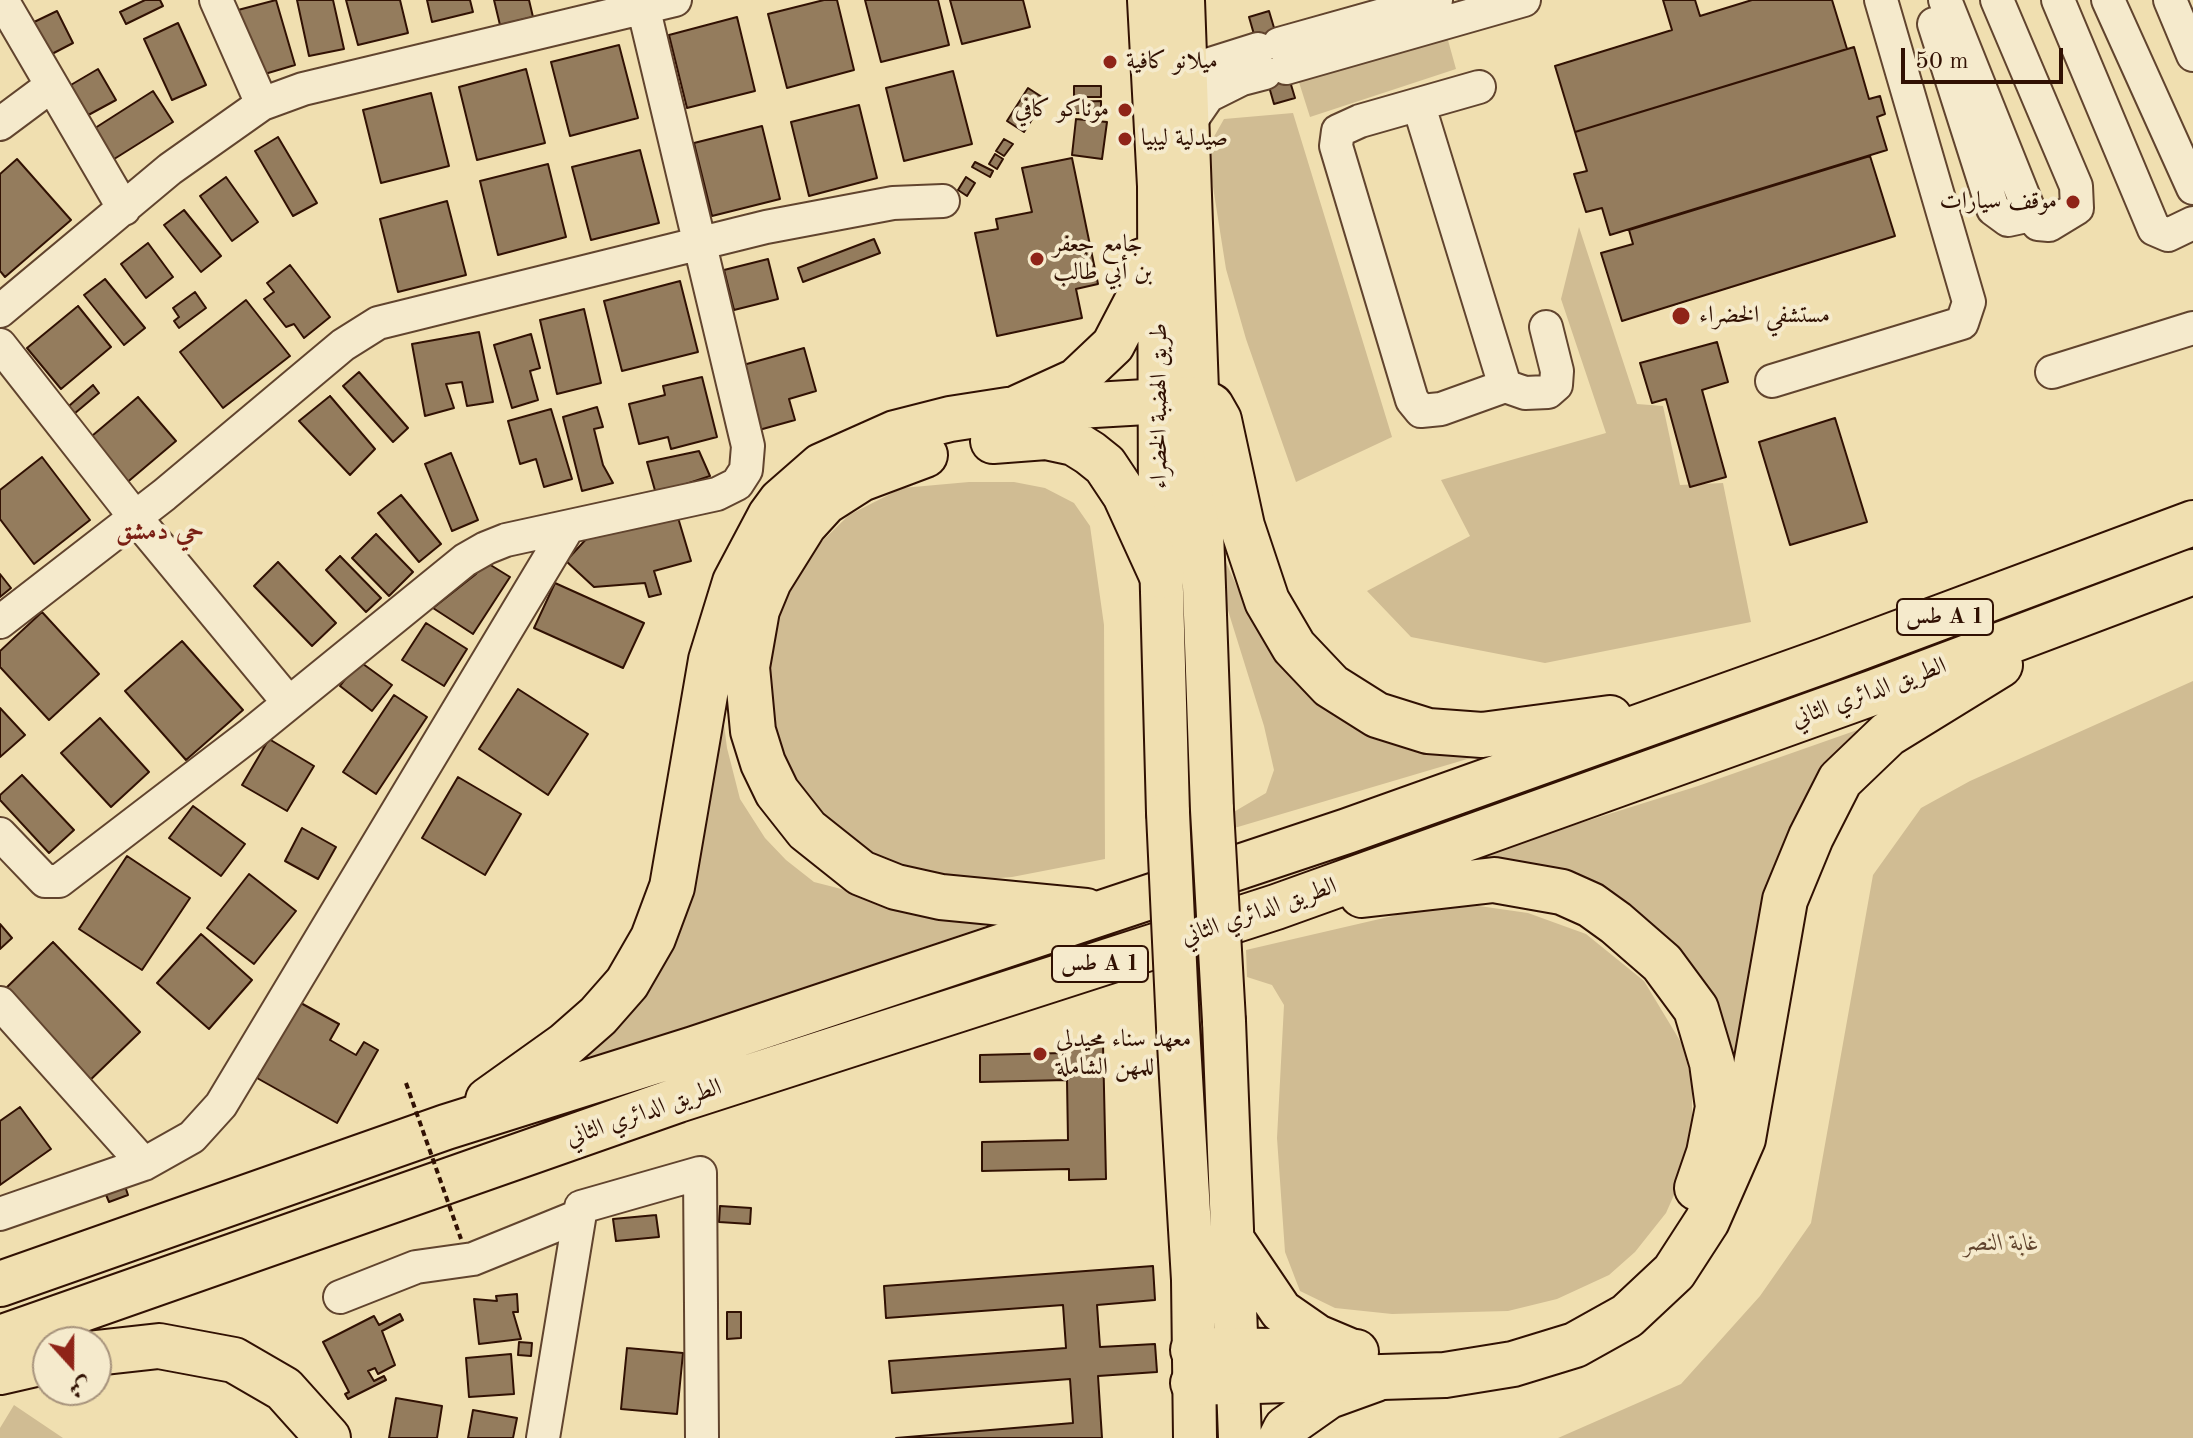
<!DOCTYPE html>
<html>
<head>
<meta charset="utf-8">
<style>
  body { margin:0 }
  #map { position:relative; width:2193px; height:1438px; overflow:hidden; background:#f0dfb0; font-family:"Old Standard TT",Amiri,serif }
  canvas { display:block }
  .north { position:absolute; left:32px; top:1326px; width:80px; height:80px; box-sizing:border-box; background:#f5eacc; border:2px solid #a7937c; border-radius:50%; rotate:159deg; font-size:22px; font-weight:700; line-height:32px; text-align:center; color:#311103 }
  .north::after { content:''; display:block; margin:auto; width:28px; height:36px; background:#8f2418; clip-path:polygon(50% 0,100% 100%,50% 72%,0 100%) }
  .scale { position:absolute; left:1901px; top:48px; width:162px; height:36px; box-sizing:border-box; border:4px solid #311103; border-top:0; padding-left:10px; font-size:24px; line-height:28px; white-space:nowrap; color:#311103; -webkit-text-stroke:6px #f5eacc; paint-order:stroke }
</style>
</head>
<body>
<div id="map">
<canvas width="2193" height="1438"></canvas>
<div class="north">ش</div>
<div class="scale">50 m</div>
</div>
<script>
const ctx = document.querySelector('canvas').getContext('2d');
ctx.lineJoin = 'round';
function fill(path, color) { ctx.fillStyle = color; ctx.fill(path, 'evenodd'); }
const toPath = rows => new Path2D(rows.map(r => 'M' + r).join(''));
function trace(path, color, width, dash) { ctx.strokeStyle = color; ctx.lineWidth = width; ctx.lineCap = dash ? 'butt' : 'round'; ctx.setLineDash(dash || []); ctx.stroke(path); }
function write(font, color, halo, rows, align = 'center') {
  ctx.font = font + ' "Old Standard TT",Amiri,serif'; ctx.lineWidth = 8; ctx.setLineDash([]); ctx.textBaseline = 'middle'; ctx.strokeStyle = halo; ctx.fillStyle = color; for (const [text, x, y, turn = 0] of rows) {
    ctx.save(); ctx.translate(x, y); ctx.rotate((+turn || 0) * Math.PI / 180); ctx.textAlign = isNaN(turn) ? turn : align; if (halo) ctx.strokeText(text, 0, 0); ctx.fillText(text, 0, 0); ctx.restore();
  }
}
fill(toPath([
  [1446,33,1456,69,1310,117,1297,76],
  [1293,113,1392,437,1296,482,1246,339,1226,269,1207,149,1224,119],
  [1579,227,1637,404,1663,406,1680,485,1723,483,1751,622,1545,663,1411,637,1367,591,1470,536,1441,480,1606,433,1561,299],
  [969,482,1014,482,1045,488,1074,503,1090,526,1104,625,1105,859,1012,877,950,882,899,871,850,846,801,794,777,753,767,700,766,643,781,597,808,555,849,515,902,488],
  [1220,549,1247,609,1299,687,1338,714,1491,752,1231,829,1232,813,1266,793,1274,770,1264,726,1221,588],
  [2193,681,2193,1438,1558,1438,1681,1384,1760,1296,1811,1223,1873,875,1921,808,1970,781],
  [719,685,727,748,740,799,765,838,786,860,814,882,986,926,574,1066,622,1023,652,979],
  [1880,722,1805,798,1788,835,1762,921,1740,1085,1655,947,1447,865,1698,786],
  [1479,906,1528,913,1586,934,1644,981,1682,1044,1692,1083,1692,1132,1682,1177,1666,1213,1635,1252,1609,1275,1557,1299,1508,1311,1392,1314,1335,1308,1300,1291,1285,1252,1277,1138,1284,1005,1272,985,1247,977,1246,950,1427,908],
  [14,1405,63,1438,0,1438,0,1428]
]), '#d0bc93');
const building = toPath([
  [145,0,160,0,163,6,126,24,120,12,145,0],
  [276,0,295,65,258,76,238,10,276,0],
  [297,0,333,0,344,49,309,56,297,0],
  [346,0,400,0,408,33,358,45,346,0],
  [427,0,470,0,473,12,432,22,427,0],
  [494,0,529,0,533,17,500,25,494,0],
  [824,0,837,0,854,70,787,88,768,14,824,0],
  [865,0,938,0,949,45,881,62,865,0],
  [950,0,1023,0,1030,27,962,44,950,0],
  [1663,0,1695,0,1700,16,1752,0,1832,0,1847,49,1575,132,1555,66,1672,30,1663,0],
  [57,11,73,43,48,56,32,23,57,11],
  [1269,11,1295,98,1274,104,1249,17,1269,11],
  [737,17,755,91,687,108,669,35,737,17],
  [178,23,206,85,172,100,144,39,178,23],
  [619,45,638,118,570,136,551,62,619,45],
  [1854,47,1869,99,1880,96,1885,114,1877,117,1887,150,1610,235,1602,208,1586,212,1574,174,1587,171,1575,132,1854,47],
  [98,69,116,100,81,119,64,89,98,69],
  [526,69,545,143,477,160,459,87,526,69],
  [953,71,972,144,904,161,886,88,953,71],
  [1074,86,1101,86,1101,97,1074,97,1074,86],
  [1028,88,1045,99,1024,132,1007,121,1028,88],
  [153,91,173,122,111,161,92,130,153,91],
  [431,93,449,166,381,183,363,110,431,93],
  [1101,101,1101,113,1072,113,1072,102,1101,101],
  [859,105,877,178,809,196,791,122,859,105],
  [1076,119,1107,122,1102,159,1072,155,1076,119],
  [762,126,780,199,712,216,694,143,762,126],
  [278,137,317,203,293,216,255,151,278,137],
  [1004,139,1013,144,1004,156,996,151,1004,139],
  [640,150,659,223,591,240,572,167,640,150],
  [995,154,1003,159,997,169,989,164,995,154],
  [1870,156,1895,236,1622,321,1601,253,1633,244,1629,230,1870,156],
  [1072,158,1098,284,1076,289,1082,318,997,336,975,233,998,229,996,219,1032,212,1022,168,1072,158],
  [17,159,71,220,5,277,0,271,0,174,17,159],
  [975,162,993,171,990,177,972,167,975,162],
  [548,164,566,237,498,255,480,181,548,164],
  [226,177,258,222,232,241,200,196,226,177],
  [966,177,975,183,967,196,958,190,966,177],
  [447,201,466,275,398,292,380,219,447,201],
  [184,210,221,256,201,272,164,225,184,210],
  [874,239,880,253,803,282,798,268,874,239],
  [148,243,173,277,146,298,121,264,148,243],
  [768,259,778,299,734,310,724,270,768,259],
  [290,265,330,317,304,338,294,324,286,327,264,299,274,292,267,283,290,265],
  [105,279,145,328,124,345,84,295,105,279],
  [680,281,698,352,622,371,604,301,680,281],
  [195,292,206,308,179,328,174,321,179,317,173,308,195,292],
  [246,300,290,356,223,408,180,352,246,300],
  [78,306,111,347,61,389,27,348,78,306],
  [584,309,601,383,557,394,540,320,584,309],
  [479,332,493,402,467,406,462,382,446,384,454,408,425,416,412,344,479,332],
  [531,334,540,368,530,371,538,400,512,408,494,345,531,334],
  [1717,342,1728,382,1702,390,1726,477,1690,487,1666,399,1652,403,1640,363,1717,342],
  [804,348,816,391,789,399,795,420,759,430,736,367,804,348],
  [359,372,408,428,393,442,343,386,359,372],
  [702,377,717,437,671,449,668,437,639,444,629,404,665,395,663,386,702,377],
  [93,385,99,393,68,419,62,412,93,385],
  [330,396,375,449,350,475,299,421,330,396],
  [138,397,176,441,124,485,86,441,138,397],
  [597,407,603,427,594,429,603,465,613,483,582,491,563,417,597,407],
  [551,409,572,479,544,487,536,459,520,464,508,421,551,409],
  [1835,418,1867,522,1790,545,1759,442,1835,418],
  [699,451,710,476,656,494,647,462,699,451],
  [451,453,478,520,452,531,425,464,451,453],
  [42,457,90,520,34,564,0,519,0,490,42,457],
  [401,495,441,544,419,562,378,513,401,495],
  [676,511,691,561,654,571,661,594,649,597,645,583,594,587,566,561,589,536,676,511],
  [376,534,413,572,389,596,352,558,376,534],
  [340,556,381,598,366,612,326,570,340,556],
  [484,561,510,577,473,634,433,608,476,574,484,561],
  [278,562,336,623,312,646,254,586,278,562],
  [0,574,11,588,0,597,0,574],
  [555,583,644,623,623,668,534,628,555,583],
  [42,612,99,674,49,720,0,667,0,651,42,612],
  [426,623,467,649,444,686,402,660,426,623],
  [182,641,243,710,186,760,125,691,182,641],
  [359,661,392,685,372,711,340,686,359,661],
  [518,689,588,734,548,795,479,749,518,689],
  [394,695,427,717,376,794,343,772,394,695],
  [0,708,25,735,0,757,0,708],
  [100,718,149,772,111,807,61,753,100,718],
  [269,739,314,766,287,811,242,785,269,739],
  [22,775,74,830,49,853,0,800,0,795,22,775],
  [458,777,521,814,485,875,422,838,458,777],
  [193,806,245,844,221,876,169,838,193,806],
  [302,828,336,847,318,879,285,861,302,828],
  [127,856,190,898,142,970,79,929,127,856],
  [249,874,296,911,254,964,207,928,249,874],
  [0,924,12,938,0,949,0,924],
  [201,934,252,980,209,1029,157,983,201,934],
  [53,942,140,1032,84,1086,0,994,53,942],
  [299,1002,339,1024,330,1040,356,1055,364,1042,378,1050,337,1123,257,1078,299,1002],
  [1103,1044,1106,1179,1069,1180,1069,1169,982,1171,982,1142,1068,1140,1067,1080,980,1082,980,1055,1063,1053,1063,1045,1103,1044],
  [20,1107,51,1149,0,1185,0,1121,20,1107],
  [124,1183,128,1195,109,1202,104,1190,124,1183],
  [720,1206,751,1208,750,1224,719,1222,720,1206],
  [656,1215,659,1237,616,1241,613,1219,656,1215],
  [1153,1266,1155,1300,1097,1305,1100,1347,1155,1344,1157,1372,1098,1376,1102,1438,896,1438,1073,1423,1070,1379,892,1393,889,1361,1066,1348,1063,1305,886,1318,884,1286,1153,1266],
  [517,1294,518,1312,513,1312,521,1339,479,1344,474,1299,497,1301,496,1296,517,1294],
  [727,1312,741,1312,741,1338,727,1339,727,1312],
  [400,1314,403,1320,382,1331,395,1365,378,1374,375,1368,368,1371,374,1381,384,1376,386,1380,348,1399,345,1394,349,1392,323,1342,374,1316,379,1325,400,1314],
  [519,1342,532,1343,531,1356,518,1355,519,1342],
  [627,1348,683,1353,677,1414,621,1409,627,1348],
  [511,1354,514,1394,469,1397,466,1358,511,1354],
  [396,1398,442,1406,437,1438,389,1438,396,1398],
  [473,1410,517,1418,513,1438,468,1438,473,1410]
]);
fill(building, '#947c5d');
trace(building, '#311103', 2);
const minor = toPath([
  [2,0,124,209],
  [216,0,262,104],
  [1945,0,2031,215,2038,224,2049,225,2077,208,2076,186,1997,0],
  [2058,0,2154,229,2168,235,2193,223],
  [2108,0,2193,188],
  [2170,0,2193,55],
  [1934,24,1993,209,2008,220,2031,215],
  [1279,44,1436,0],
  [1286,68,1524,0],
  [1166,78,1258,49],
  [1479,87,1360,121,1338,131,1336,146,1412,400,1421,411,1441,409,1505,386],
  [1419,106,1505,386,1525,393,1548,392,1556,385,1557,371,1546,327],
  [0,124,51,86],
  [1188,125,1208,96,1242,79,1265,73],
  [0,311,170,169,262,104,303,89,675,0],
  [0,345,135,517,289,703],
  [2052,372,2193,328],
  [1772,381,1962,323,1969,302,1881,0],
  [0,622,164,495,343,345,378,323,766,227,893,203,943,201],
  [0,834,45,881,59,881,251,734,465,560,486,548,506,540,717,494,737,484,746,470,748,446,643,6],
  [0,1003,144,1164],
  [0,1214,144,1164,192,1137,221,1105,567,529],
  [340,1297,416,1267,473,1259,579,1216],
  [543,1438,581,1207,700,1173,702,1438]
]);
const major = toPath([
  [1149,0,1159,186,1160,519,1168,813],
  [1183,0,1212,810],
  [1019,406,1076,380,1113,345,1137,299,1142,260],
  [1224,1021,1240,1438],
  [1178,1027,1193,1280,1195,1438],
  [1235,1243,1281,1311,1317,1336,1355,1352],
  [1280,1438,1285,1428,1329,1397,1376,1380]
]);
const highway = toPath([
  [993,441,1046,437,1074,443,1090,453,1105,465,1125,495,1162,576],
  [925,455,861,479,825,502,804,525,769,581,757,610,747,667,753,731,763,763,777,792,807,830,861,873,896,887,941,897,1086,911],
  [1362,895,1494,880,1562,892,1591,905,1616,923,1662,963,1696,1009,1712,1063,1718,1107,1709,1153,1697,1188],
  [488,1100,565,1045,598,1016,627,983,653,938,672,887,711,660,735,582,770,516,781,501,821,466,895,433,950,419,1008,410,1198,399,1211,406,1219,420,1242,526,1267,601,1294,647,1331,686,1377,715,1428,731,1482,735,1610,718],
  [0,1284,446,1127,694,1049,1347,831,1826,660,2193,523],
  [0,1338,678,1100,1276,907,1875,692,2193,572],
  [1193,1350,1356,1352],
  [96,1353,159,1346,234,1360,284,1389,328,1438],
  [0,1372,48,1361],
  [1193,1383,1445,1375,1513,1364,1575,1345,1627,1316,1674,1272,1707,1221,1743,1139,1785,900,1811,837,1840,780,1888,734,2000,665]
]);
trace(minor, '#61442e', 36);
trace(major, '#311103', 46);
trace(highway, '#311103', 48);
trace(minor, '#f5eacc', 32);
trace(major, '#f0dfb0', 42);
trace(highway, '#f0dfb0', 44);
const majorBridge = toPath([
  [1212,810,1224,1021],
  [1168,813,1178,1027]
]);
trace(majorBridge, '#311103', 46, []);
trace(toPath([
  [406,1083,461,1239]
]), '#311103', 4, [6, 4]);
trace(majorBridge, '#f0dfb0', 42);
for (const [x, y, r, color] of [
  [1110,62,8,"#8f2418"],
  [1125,110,8,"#8f2418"],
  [1125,139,8,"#8f2418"],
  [2073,202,8,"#8f2418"],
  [1037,259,8,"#8f2418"],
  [1681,316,10,"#8f2418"],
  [1040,1054,8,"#8f2418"]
]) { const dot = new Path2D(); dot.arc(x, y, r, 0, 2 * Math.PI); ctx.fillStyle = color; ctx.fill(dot); trace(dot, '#f5eacc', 3); }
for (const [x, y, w] of [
  [1945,617,96],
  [1100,964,96]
]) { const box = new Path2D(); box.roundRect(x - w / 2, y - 18, w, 36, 6); ctx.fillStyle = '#f5eacc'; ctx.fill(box); trace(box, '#311103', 2); }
write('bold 22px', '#311103', null, [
  ["طس A 1",1945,617],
  ["طس A 1",1100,964]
]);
write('24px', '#311103', '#f5eacc', [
  ["ميلانو كافية",1126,62],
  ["موناكو كافي",1109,110,"right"],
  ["صيدلية ليبيا",1141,139],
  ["موقف سيارات",2057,202,"right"],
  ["جامع جعفر",1053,245],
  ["بن أبي طالب",1053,273],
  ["مستشفي الخضراء",1699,316],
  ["معهد سناء محيدلي",1056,1040],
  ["للمهن الشاملة",1056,1068]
], 'left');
write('24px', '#311103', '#f5eacc', [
  ["طريق الهضبة الخضراء",1160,406,-90],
  ["الطريق الدائري الثاني",1869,693,-20],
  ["الطريق الدائري الثاني",1259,912,-19],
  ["الطريق الدائري الثاني",644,1113,-19]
]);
write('italic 24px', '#61442e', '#f5eacc', [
  ["غابة النصر",2001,1244]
]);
write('bold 26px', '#7a1f14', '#f5eacc', [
  ["حي دمشق",160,532]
]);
</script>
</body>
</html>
